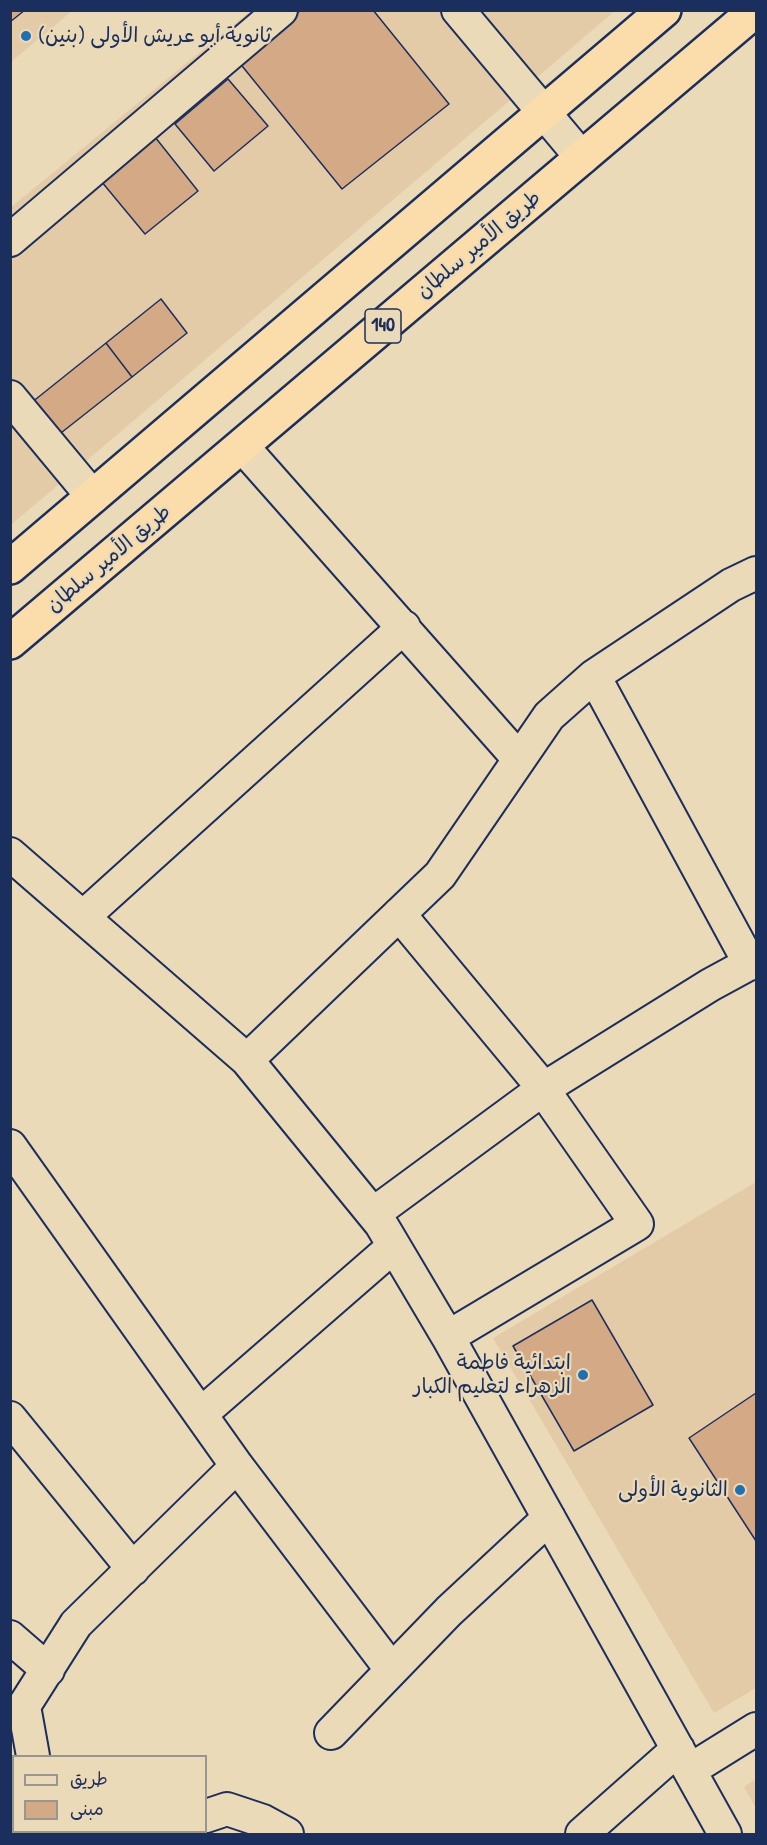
<!DOCTYPE html>
<html>
<head>
<meta charset="utf-8">
<style>
  body { margin:0 }
  #map { position:relative; width:767px; height:1845px; overflow:hidden; background:#ebdab7; font-family:"Patrick Hand","Playpen Sans Arabic",sans-serif }
  canvas { display:block }
  .frame { position:absolute; inset:0; border:12px solid #1b2f5e; pointer-events:none }
  .legend { position:absolute; left:12px; top:1755px; width:195px; height:78px; box-sizing:border-box; background:#ebdab7; border:2px solid #989693; margin:0; padding:8px 10px; list-style:none; font-size:18px; color:#1b2f5e }
  .legend li { display:flex; align-items:center; gap:12px; height:30px }
  .legend b { width:30px; border:2px solid #989693 }
</style>
</head>
<body>
<div id="map">
<canvas width="767" height="1845"></canvas>
<div class="frame"></div>
<ul class="legend">
<li><b style="height:8px;background:#ebdab7"></b>طريق</li>
<li><b style="height:16px;background:#d4a985"></b>مبنى</li>
</ul>
</div>
<script>
const ctx = document.querySelector('canvas').getContext('2d');
ctx.lineJoin = 'round';
function fill(path, color) { ctx.fillStyle = color; ctx.fill(path, 'evenodd'); }
const toPath = rows => new Path2D(rows.map(r => 'M' + r).join(''));
function trace(path, color, width, dash) { ctx.strokeStyle = color; ctx.lineWidth = width; ctx.lineCap = dash ? 'butt' : 'round'; ctx.setLineDash(dash || []); ctx.stroke(path); }
function write(font, color, halo, rows, align = 'center') {
  ctx.font = font + ' "Patrick Hand","Playpen Sans Arabic",sans-serif'; ctx.lineWidth = 4.5; ctx.setLineDash([]); ctx.textBaseline = 'middle'; ctx.strokeStyle = halo; ctx.fillStyle = color; for (const [text, x, y, turn = 0] of rows) {
    ctx.save(); ctx.translate(x, y); ctx.rotate((+turn || 0) * Math.PI / 180); ctx.textAlign = isNaN(turn) ? turn : align; if (halo) ctx.strokeText(text, 0, 0); ctx.fillText(text, 0, 0); ctx.restore();
  }
}
fill(toPath([
  [11,11,72,11,11,62],
  [250,11,615,11,11,525,10,208],
  [756,1182,756,1688,714,1713,493,1338],
  [756,1779,756,1808,744,1787]
]), '#e4cba8');
const building = toPath([
  [10,10,25,10,10,22,10,10],
  [301,10,373,10,449,104,342,189,238,61,301,10],
  [228,79,268,126,214,171,175,124,228,79],
  [155,137,198,191,145,234,101,181,155,137],
  [161,299,187,333,132,377,106,343,161,299],
  [106,343,132,377,52,440,26,407,106,343],
  [592,1300,653,1405,574,1451,513,1346,592,1300],
  [756,1393,756,1541,689,1438,756,1393]
]);
fill(building, '#d4a985');
trace(building, '#1b2f5e', 1.5);
const minor = toPath([
  [458,10,582,158],
  [10,240,281,10],
  [10,397,93,497],
  [242,446,519,759],
  [594,676,750,964],
  [10,854,247,1060,381,1224,448,1337,725,1834],
  [399,914,535,1078,637,1224,448,1337],
  [83,917,404,627],
  [247,1060,440,875,549,716,594,676,731,585,756,573],
  [10,1146,237,1466,391,1669],
  [373,1214,543,1089,710,985,756,960],
  [201,1414,394,1246],
  [10,1418,133,1569],
  [10,1637,48,1670],
  [331,1733,449,1611,549,1518],
  [33,1756,24,1706,76,1624,237,1466],
  [690,1770,756,1729],
  [206,1816,227,1809,263,1821,287,1834],
  [61,1832,63,1834],
  [176,1834,180,1832],
  [582,1834,678,1749]
]);
const highway = toPath([
  [10,567,664,10],
  [10,642,756,10]
]);
trace(minor, '#1b2f5e', 36);
trace(highway, '#1b2f5e', 38);
trace(minor, '#ebdab7', 32);
trace(highway, '#fbddab', 33);
for (const [x, y, r, color] of [
  [26,36,6,"#1f6fb2"],
  [583,1375,6,"#1f6fb2"],
  [740,1490,6,"#1f6fb2"]
]) { const dot = new Path2D(); dot.arc(x, y, r, 0, 2 * Math.PI); ctx.fillStyle = color; ctx.fill(dot); trace(dot, '#ebdab7', 2); }
for (const [x, y, w] of [
  [383,326,36]
]) { const box = new Path2D(); box.roundRect(x - w / 2, y - 17, w, 34, 4.5); ctx.fillStyle = '#ebdab7'; ctx.fill(box); trace(box, '#1b2f5e', 1.5); }
write('bold 20px', '#1b2f5e', null, [
  ["140",383,326]
]);
write('21px', '#1b2f5e', '#ebdab7', [
  ["ثانوية أبو عريش الأولى (بنين)",38,36,"left"],
  ["ابتدائية فاطمة",571,1363],
  ["الزهراء لتعليم الكبار",571,1387],
  ["الثانوية الأولى",728,1490]
], 'right');
write('21px', '#1b2f5e', '#ebdab7', [
  ["طريق الأمير سلطان",479,245,-40],
  ["طريق الأمير سلطان",109,559,-40]
]);
</script>
</body>
</html>
